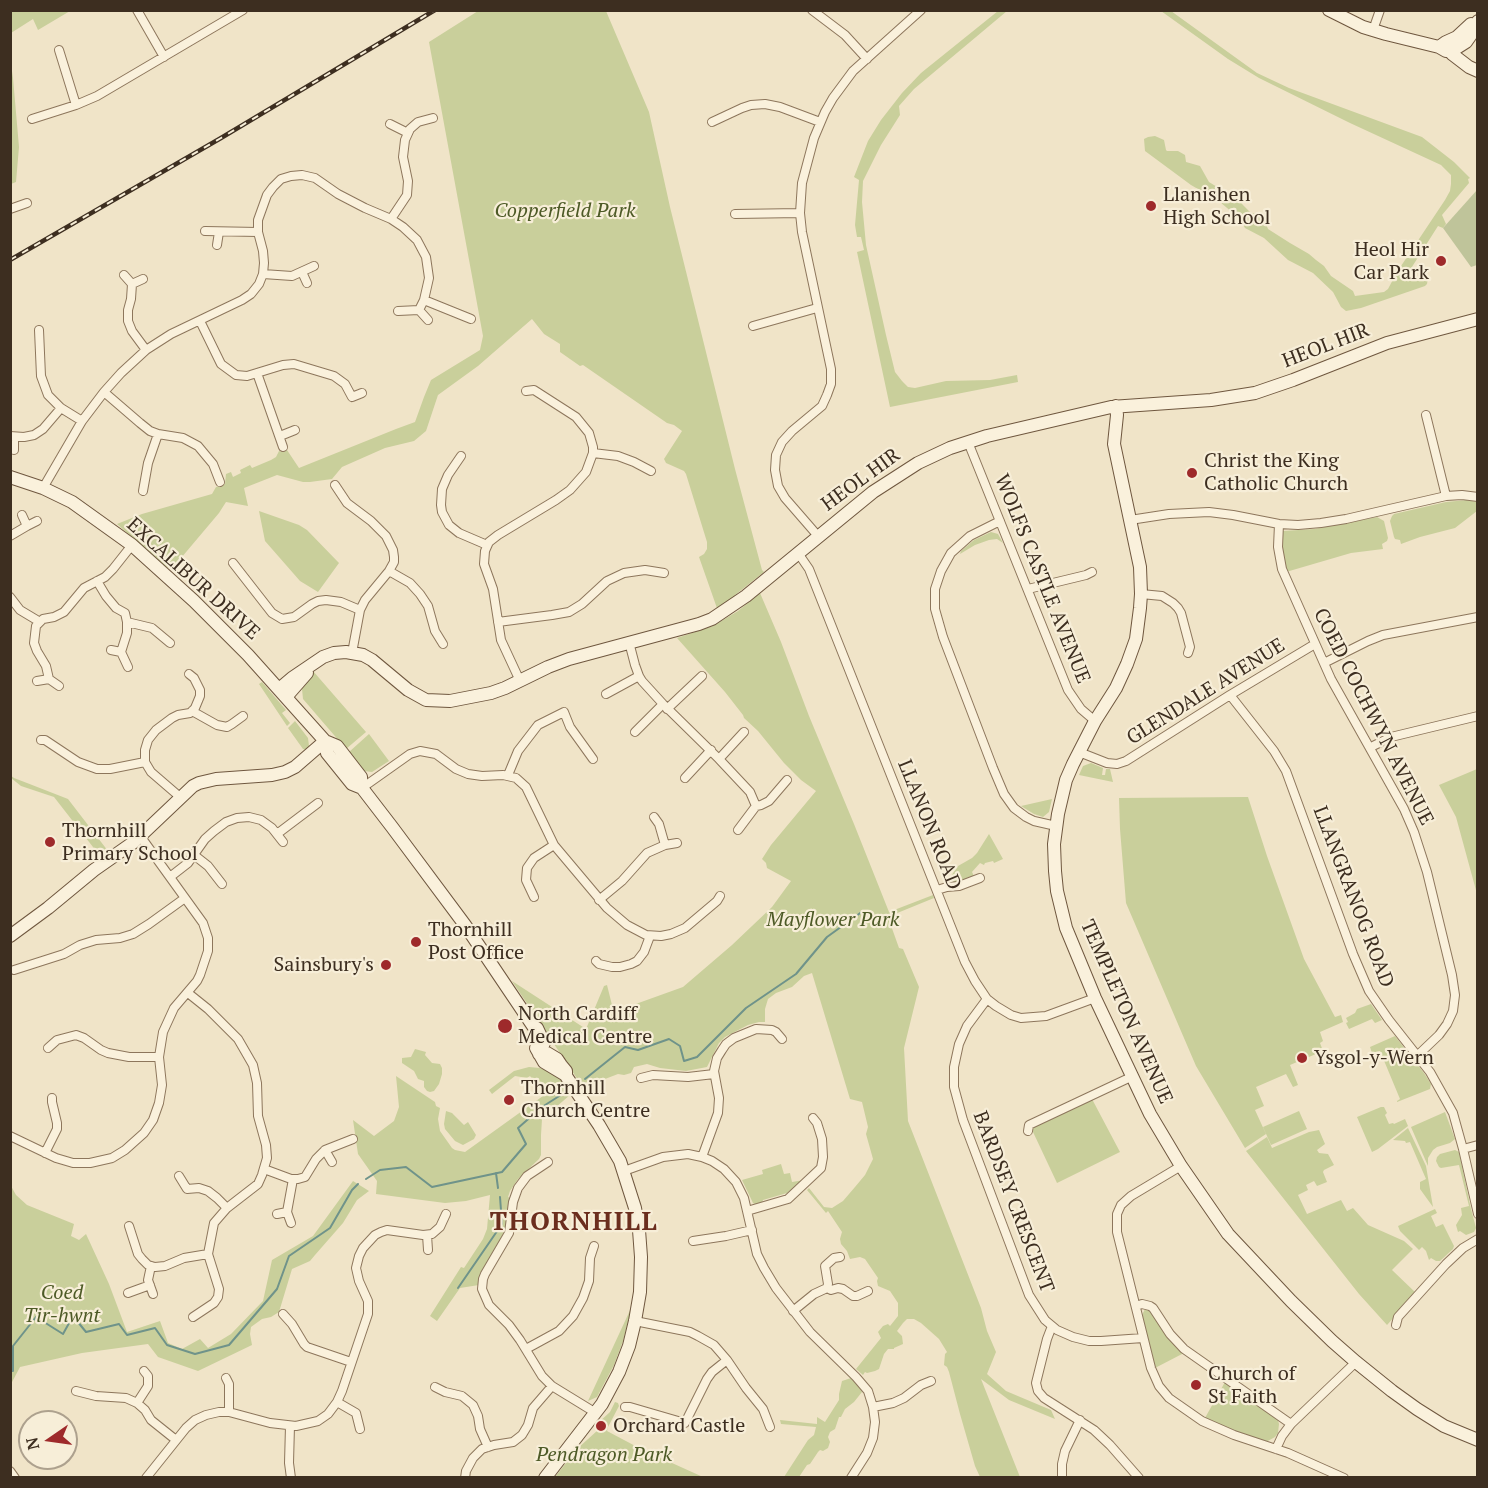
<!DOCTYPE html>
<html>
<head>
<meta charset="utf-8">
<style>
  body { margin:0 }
  #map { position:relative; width:1488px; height:1488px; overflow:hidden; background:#f0e4c8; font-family:"PT Serif",serif }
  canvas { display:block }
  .frame { position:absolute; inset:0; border:12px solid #3d2e20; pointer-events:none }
  .north { position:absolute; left:18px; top:1410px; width:60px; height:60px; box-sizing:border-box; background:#f7eed8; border:2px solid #ada18e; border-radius:50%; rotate:257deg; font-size:16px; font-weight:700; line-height:24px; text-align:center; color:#3d2e20 }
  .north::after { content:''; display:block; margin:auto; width:21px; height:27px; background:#9e2a2b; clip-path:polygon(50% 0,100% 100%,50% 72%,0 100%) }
</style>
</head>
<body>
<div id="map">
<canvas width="1488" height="1488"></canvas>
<div class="frame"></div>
<div class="north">N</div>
</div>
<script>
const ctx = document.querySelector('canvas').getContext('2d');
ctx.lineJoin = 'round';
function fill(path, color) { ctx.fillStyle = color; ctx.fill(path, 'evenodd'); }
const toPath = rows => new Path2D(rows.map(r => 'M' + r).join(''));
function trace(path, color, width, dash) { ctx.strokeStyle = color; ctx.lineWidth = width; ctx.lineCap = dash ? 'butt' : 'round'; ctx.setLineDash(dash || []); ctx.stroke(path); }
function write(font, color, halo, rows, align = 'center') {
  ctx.font = font + ' "PT Serif",serif'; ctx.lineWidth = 4.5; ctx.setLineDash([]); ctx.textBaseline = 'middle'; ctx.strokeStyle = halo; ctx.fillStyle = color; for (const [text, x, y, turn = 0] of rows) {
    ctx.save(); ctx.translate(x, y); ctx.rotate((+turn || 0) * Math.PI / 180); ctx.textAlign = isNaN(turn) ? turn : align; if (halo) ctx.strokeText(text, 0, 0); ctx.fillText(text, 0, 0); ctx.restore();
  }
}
fill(toPath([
  [11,10,70,10,70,11,38,30,33,19,11,33],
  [478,11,606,11,649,112,670,207,735,469,762,570,764,572,735,595,736,598,718,611,699,557,704,554,707,549,707,542,686,474,684,471,666,463,664,459,682,431,674,425,667,423,583,365,580,366,560,352,560,344,544,334,532,319,478,366,438,395,426,431,414,441,385,448,342,467,332,479,310,482,303,482,277,475,244,488,248,506,226,502,219,513,176,564,167,568,117,524,142,514,212,494,216,487,225,484,226,474,231,472,233,477,241,473,240,470,250,465,252,468,271,460,276,457,279,451,283,452,287,450,299,468,396,429,415,422,424,397,431,380,480,350,483,336,429,42],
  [998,11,1007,11,914,89,899,106,900,115,881,145,863,181,862,202,866,245,886,335,895,372,902,381,908,387,915,388,946,381,990,380,1017,375,1018,382,890,407,857,252,864,250,861,237,857,237,855,225,859,180,854,177,868,141,881,120,902,93,921,73],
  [1161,11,1171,11,1257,73,1289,88,1422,137,1454,162,1470,178,1468,179,1469,183,1442,215,1446,224,1443,228,1438,226,1410,270,1408,276,1411,279,1415,281,1420,276,1424,275,1428,278,1427,284,1425,286,1361,308,1346,311,1341,307,1333,292,1313,273,1288,260,1264,238,1245,228,1239,218,1208,192,1203,192,1191,185,1145,151,1144,139,1148,137,1155,136,1164,140,1166,150,1167,151,1178,151,1185,155,1186,162,1200,166,1209,182,1222,190,1234,194,1242,204,1251,213,1259,214,1264,219,1268,229,1290,243,1309,254,1316,260,1324,266,1331,276,1353,291,1355,296,1384,292,1388,289,1397,272,1445,200,1450,191,1451,184,1451,175,1441,165,1350,123,1259,78,1228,59],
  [11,64,13,78,19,147,16,182,11,184],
  [1467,500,1477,502,1477,511,1455,528,1420,537,1401,544,1400,540,1395,539,1394,537,1390,521,1392,516,1394,514,1446,502],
  [259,511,299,525,307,530,339,563,318,592,300,581,265,541],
  [1377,517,1384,521,1388,538,1387,541,1382,544,1383,549,1351,553,1286,572,1281,544,1283,531,1314,529],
  [991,532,998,534,1003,543,997,539,989,540,975,545,960,554,961,551,974,540],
  [760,593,781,642,809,716,854,824,889,912,933,895,934,898,890,916,889,920,899,948,903,949,919,987,904,1048,908,1121,981,1308,987,1331,996,1352,987,1374,1006,1391,1051,1410,1055,1419,1009,1400,981,1379,1020,1477,980,1477,975,1466,960,1414,949,1372,947,1367,944,1365,945,1354,947,1352,939,1339,921,1323,914,1319,907,1319,903,1323,897,1331,902,1336,903,1344,894,1348,894,1349,888,1349,884,1354,879,1369,875,1371,867,1373,865,1372,863,1375,856,1369,881,1338,878,1332,883,1326,888,1324,890,1326,898,1316,898,1303,890,1291,878,1286,877,1281,878,1278,865,1259,860,1257,850,1259,847,1251,841,1244,840,1239,842,1232,828,1211,826,1213,807,1190,809,1188,824,1207,832,1208,843,1201,855,1187,865,1175,873,1159,866,1134,868,1127,862,1102,850,1099,812,973,804,976,792,987,776,993,768,999,765,1009,765,1022,759,1022,748,1025,725,1037,719,1043,707,1067,686,1071,660,1068,647,1064,634,1067,631,1073,624,1075,618,1074,605,1079,594,1081,589,1080,582,1086,512,981,586,1029,604,986,607,985,612,1005,619,1010,683,987,732,945,772,907,791,881,767,868,766,863,762,859,771,845,816,791,801,780,784,763,758,731,744,718,743,715,725,692,677,638,713,626,738,611],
  [313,671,366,732,346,749,303,699,302,689,307,677],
  [262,682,286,710,282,713,290,723,287,726,259,684],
  [295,721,308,738,309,746,307,750,303,749,288,728],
  [369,734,389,761,372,772,364,771,349,752],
  [1091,763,1103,768,1102,775,1105,775,1106,769,1110,769,1113,782,1079,775,1083,766],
  [1477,769,1478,769,1477,894,1456,817,1439,785],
  [10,775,14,778,27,783,68,799,108,851,100,856,54,797,21,786,11,778],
  [1245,797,1248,797,1267,856,1304,959,1335,1017,1341,1015,1343,1022,1320,1032,1323,1041,1320,1043,1323,1051,1290,1065,1298,1085,1293,1087,1286,1074,1256,1087,1264,1106,1255,1110,1266,1134,1245,1148,1196,1066,1126,903,1120,829,1119,798],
  [1052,799,1049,812,1043,817,1034,814,1021,806],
  [989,834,1003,859,994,863,993,861,985,863,984,865,980,863,972,872,974,876,956,882,950,882,949,879,958,866,972,858,977,853],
  [1371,1004,1382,1020,1375,1023,1372,1019,1349,1029,1346,1023,1348,1022,1346,1018,1355,1013,1357,1009],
  [1395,1036,1424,1073,1431,1084,1430,1089,1397,1102,1397,1101,1400,1099,1380,1051,1372,1053,1370,1047],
  [415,1049,426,1052,425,1055,432,1063,440,1064,442,1068,442,1074,439,1084,434,1091,430,1092,427,1091,424,1087,424,1081,418,1079,414,1071,402,1063,402,1058,411,1057],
  [529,1067,540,1068,553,1073,560,1079,570,1095,542,1119,541,1135,541,1155,539,1159,518,1179,510,1191,508,1197,510,1198,506,1226,504,1232,479,1285,460,1288,437,1321,430,1316,461,1267,464,1268,483,1239,487,1229,490,1195,466,1201,445,1203,376,1194,377,1181,358,1154,353,1120,374,1136,394,1121,399,1107,396,1076,435,1102,436,1106,440,1108,438,1119,440,1131,452,1148,455,1150,465,1152,561,1083,555,1084,550,1087,548,1087,545,1090,541,1091,541,1094,538,1092,541,1090,530,1076,527,1078,515,1076,492,1094,489,1090,514,1071],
  [1092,1099,1120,1152,1057,1183,1033,1132,1033,1128,1036,1125],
  [1381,1107,1384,1107,1387,1113,1385,1115,1389,1124,1393,1123,1394,1124,1405,1119,1408,1126,1378,1149,1372,1152,1357,1117],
  [446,1111,452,1113,464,1125,468,1122,476,1135,474,1139,463,1145,455,1141,445,1129,444,1124],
  [1299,1111,1307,1129,1271,1145,1263,1127],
  [1445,1112,1455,1139,1450,1143,1437,1147,1433,1150,1428,1158,1428,1166,1411,1127],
  [1408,1128,1426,1166,1433,1207,1420,1189,1420,1182,1426,1179,1410,1142,1406,1143,1405,1141,1393,1140],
  [1319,1130,1325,1144,1317,1150,1319,1153,1328,1154,1334,1165,1324,1170,1323,1172,1327,1182,1317,1186,1314,1181,1306,1185,1308,1190,1298,1195,1307,1214,1341,1200,1347,1211,1353,1208,1368,1225,1404,1241,1413,1249,1392,1270,1416,1293,1387,1325,1359,1294,1246,1151,1267,1137,1272,1148,1309,1132],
  [1455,1150,1459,1152,1471,1209,1476,1228,1474,1232,1466,1235,1460,1231,1458,1232,1456,1225,1462,1215,1461,1208,1469,1206,1459,1165,1441,1168,1439,1167,1436,1161,1437,1157,1440,1154],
  [781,1164,784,1174,790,1173,792,1182,804,1180,787,1193,763,1200,762,1203,755,1204,753,1203,742,1180,763,1174,762,1170],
  [353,1181,369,1191,357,1200,343,1223,315,1255,310,1261,292,1269,279,1312,271,1317,262,1319,251,1327,250,1334,252,1345,198,1371,158,1357,148,1344,82,1353,20,1367,11,1384,11,1186,16,1195,27,1205,74,1224,71,1236,79,1240,86,1234,109,1284,127,1332,160,1321,168,1343,182,1349,200,1339,208,1348,231,1334,263,1301,272,1260,313,1236],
  [1435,1209,1437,1213,1431,1216,1436,1227,1443,1224,1454,1246,1453,1249,1440,1261,1436,1261,1431,1258,1429,1260,1426,1251,1422,1247,1419,1250,1400,1231,1398,1226],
  [632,1306,623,1341,614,1365,597,1397,588,1401],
  [1145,1309,1151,1309,1184,1353,1155,1368,1142,1315],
  [851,1378,861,1388,862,1392,854,1402,845,1409,841,1417,839,1417,835,1429,830,1432,828,1437,830,1442,828,1448,823,1451,820,1450,818,1452,810,1464,807,1465,799,1477,784,1477,808,1440,814,1435,816,1427,781,1424,780,1420,817,1424,817,1417,825,1422,839,1400,839,1394,842,1381],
  [1225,1382,1273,1415,1278,1420,1279,1424,1278,1433,1275,1437,1266,1442,1225,1428,1205,1418],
  [615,1402,618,1403,619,1406,608,1427,607,1431,641,1449,703,1477,555,1477,577,1449,598,1430,598,1423,610,1412]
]), '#c9cf9b');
fill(toPath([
  [1477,190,1477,265,1471,267,1443,228]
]), '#bfc49a');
trace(toPath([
  [585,1079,625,1047,638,1050,669,1039,680,1046,684,1061,697,1057,746,1008,796,974,827,937,863,911],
  [496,1173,498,1188],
  [366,1179,380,1170,406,1167,432,1187,502,1172,526,1144,518,1128,542,1107,564,1093],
  [458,1288,502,1224,500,1197],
  [10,1371,13,1371,13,1346,36,1317,63,1334,73,1316,86,1332,119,1324,127,1335,155,1328,167,1345,195,1354,229,1345,277,1289,289,1256,330,1228,352,1190,358,1184]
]), '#6f938a', 2);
const street = toPath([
  [137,10,164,57],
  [812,10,845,35,867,59],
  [1373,30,1380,10],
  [59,50,76,105],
  [32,119,76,105,97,96,243,10],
  [712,122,742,108,751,105,765,104,780,107,820,122],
  [390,124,408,133],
  [10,209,27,203],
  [735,214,800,213],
  [391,219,407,195,408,181,403,157,405,140,410,129,418,122,433,118],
  [205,231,258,232],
  [217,245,219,232],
  [302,272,307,283],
  [263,274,292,276,314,266],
  [124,275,132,284,143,279],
  [132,284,131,299,128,310,128,321,132,331,146,350],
  [424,300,471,319],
  [398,311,419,310,428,320],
  [200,321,221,364,236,375,247,376,283,365,294,364,334,376,345,384,352,397,362,393],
  [753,326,817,308],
  [39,330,41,376,48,395,61,408,82,421],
  [257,373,283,447],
  [104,392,140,423,150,431,158,434,183,438,198,446,213,464,220,482],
  [1426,415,1446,496],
  [10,436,24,437,34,435,43,429,61,408],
  [280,436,295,430],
  [14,437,14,450],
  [968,442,1068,690,1081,709,1095,721],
  [593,453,618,456,634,462,651,471],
  [461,456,448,475,442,489,441,505,442,512,449,525,459,533,487,545],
  [335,485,347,503,371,521,386,536,393,550,394,557,394,562,389,571,365,600,360,610,352,653],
  [43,488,82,421,104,392,121,373,146,350,171,334,242,300,251,294,259,284,263,274,264,263,263,251,258,232,258,220,267,195,273,187,281,179,291,176,302,175,315,178,338,194,365,208,391,219,403,227,417,240,426,257,429,278,424,300,419,310],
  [143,491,148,463,158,434],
  [22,515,27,526],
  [1130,520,1169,514,1209,512,1233,515,1279,524,1298,525,1321,523,1346,519,1446,496,1462,495,1478,497],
  [1000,521,970,536,951,553,941,571,935,589,935,609,943,637,993,768,1004,794,1014,808,1026,817,1034,821,1056,826],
  [1279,524,1278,547,1282,569,1331,679,1404,809,1414,832,1427,872,1452,975,1455,995,1453,1011,1447,1024,1439,1035,1418,1055],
  [10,536,27,526,37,521],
  [818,536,785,498,778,486,775,470,776,455,782,442,792,431,822,406,827,395,831,384,831,369,802,232,800,213,802,183,814,138,825,112,833,98,853,71,921,10],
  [798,553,809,569,965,962,975,981,987,999,996,1006,1011,1015,1021,1018,1046,1016,1095,998],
  [233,563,272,613,282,619,294,617,312,604,318,601,326,600,341,602,360,610],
  [389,571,410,583,420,594,428,606,435,631,443,644],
  [97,581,106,596,116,608,125,613,127,622,127,633,121,652,128,667],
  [1028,589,1086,575,1092,572],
  [1141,594,1162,596,1173,603,1178,608,1181,613,1190,647,1188,653],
  [10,597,20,610,40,622],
  [127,622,152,628,170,643],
  [498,622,552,615,569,612,582,604,607,581,624,573,645,570,664,573],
  [629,642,635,665,639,676,642,681,663,704,719,759,750,792,756,806,761,805,769,801,787,780],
  [111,650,121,652],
  [1324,663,1368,641,1383,635,1478,617],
  [37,681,49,679],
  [520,681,501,640,493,589,484,564,485,551,489,542,498,535,556,500,570,490,586,472,593,453,593,447,589,433,576,417,534,390,526,391],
  [59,686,49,679,46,666,37,651,34,643,36,626,43,619,54,617,64,612,84,588,105,577,113,569,132,545],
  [606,694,639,676],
  [1230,695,1274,751,1286,771,1353,954,1369,991,1389,1020,1430,1072,1453,1113,1463,1149,1478,1214],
  [667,709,702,676],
  [192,711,217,725,227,727,232,724,243,716],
  [635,732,663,704],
  [41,740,45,740,78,762,97,769,110,769,145,762],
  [1371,747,1391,737,1478,716],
  [1079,752,1107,763,1117,764,1126,761,1230,695,1315,644],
  [719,759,744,732],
  [508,775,518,751,538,725,564,712,570,727,593,759],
  [685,778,711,750],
  [362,788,410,754,420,751,436,754,456,769,468,774,482,776,503,775,516,778,526,787,554,845,607,908,627,925,646,935,661,936,671,934,685,928,717,901,720,896],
  [180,797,151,772,145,762,145,750,148,740,156,730,172,718,178,715,190,713,195,708,200,696,200,690,194,678,189,674],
  [654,817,659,824,665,845],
  [738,830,756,806],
  [277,834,318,803],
  [194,855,208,866,222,884],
  [170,877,188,863,205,839,214,831,226,822,237,818,249,817,261,820,272,828,283,842],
  [937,890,947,887,959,886,980,878],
  [534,897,526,880,527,868,534,858,554,845],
  [599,900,622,881,647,853,665,845,677,843],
  [596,961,599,964,612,967,620,967,631,964,637,961,644,952,650,936],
  [14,970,64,954,80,945,96,940,120,938,133,934,149,924,185,898],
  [188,993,208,1009,238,1039,253,1065,257,1083,258,1116,266,1145,267,1158,262,1175,258,1184,227,1208,214,1223,208,1254,219,1289,218,1297,214,1303,193,1317],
  [987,999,967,1026,959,1044,954,1067,954,1087,963,1120,1029,1295,1045,1320,1057,1330,1073,1337,1089,1341,1101,1341,1143,1338],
  [48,1048,57,1040,76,1035,84,1038,101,1050,108,1053,129,1057,159,1057],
  [641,1078,653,1075,688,1077,714,1074],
  [1028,1131,1029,1125,1131,1077],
  [10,1136,56,1158,73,1163,90,1163,112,1158,125,1150,144,1133,153,1120,159,1103,162,1085,159,1057,163,1032,174,1008,197,981,200,975,208,951,208,938,203,923,141,837],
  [1463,1149,1478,1145],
  [325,1150,332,1162],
  [45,1153,57,1129,57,1123,52,1102,52,1098],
  [702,1157,718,1113,719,1098,714,1071,717,1058,722,1050,726,1044,734,1038,756,1029,772,1030,776,1032,782,1039],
  [548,1162,527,1176,518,1188,513,1202,509,1233,485,1274,483,1279,482,1289,489,1305,509,1325,520,1340,542,1376,552,1386,596,1413],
  [1181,1166,1131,1196,1121,1205,1117,1214,1117,1232,1151,1368,1159,1386,1169,1398,1202,1421,1234,1435,1288,1453,1344,1478],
  [264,1169,291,1179,298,1179,305,1177,316,1159,325,1150,353,1139],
  [624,1171,663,1157,688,1154,702,1157,712,1161,724,1169,736,1182,744,1198,757,1254,764,1268,776,1288,810,1332,856,1377,868,1391,873,1407,875,1422,873,1438,867,1453,851,1478],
  [179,1176,187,1189,199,1188,208,1191,217,1198,227,1208],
  [747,1211,788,1199,821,1168,823,1157,822,1139,817,1123,813,1118],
  [277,1214,287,1212],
  [291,1223,287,1212,293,1179],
  [129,1226,138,1254,142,1259,148,1265,155,1267,165,1266,184,1258,208,1254],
  [427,1235,428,1250],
  [693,1241,726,1236,752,1230],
  [151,1266,148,1280,153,1294],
  [827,1288,828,1284,825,1266,834,1258,840,1257],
  [128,1293,150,1285],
  [1136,1306,1142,1304,1150,1306,1153,1308,1170,1334,1184,1349,1291,1424],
  [793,1311,814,1294,827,1288,831,1290,838,1288,843,1289,853,1296,857,1296,868,1291],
  [283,1314,292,1324,304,1344,307,1347,351,1362],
  [635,1321,690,1332,698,1336,714,1345,727,1360,746,1388,763,1409,770,1427],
  [1396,1325,1398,1317,1446,1264,1463,1248,1478,1239],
  [1052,1326,1047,1339,1036,1383,1038,1391,1044,1398,1094,1430,1110,1445,1139,1478],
  [526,1349,559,1331,573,1316,583,1298,589,1281,590,1258,594,1246],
  [226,1378,229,1384,229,1412],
  [435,1387,445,1392,462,1396,473,1405,478,1416,480,1429,488,1447],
  [76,1391,96,1396,126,1398,137,1403,145,1410,151,1420,176,1440],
  [337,1402,356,1413,360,1429],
  [137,1403,148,1386,148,1376,144,1371],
  [625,1407,630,1407,685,1423,707,1379,712,1372,727,1360],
  [873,1407,893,1403,904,1398,921,1385,931,1381],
  [290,1426,289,1463,291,1478],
  [1276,1449,1282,1436,1291,1424,1356,1362],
  [10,1471,15,1478],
  [146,1478,186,1428,195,1420,206,1415,219,1412,229,1412,270,1423,296,1426,318,1421,328,1414,337,1402,342,1391,368,1314,368,1301,359,1281,356,1268,359,1256,363,1248,375,1235,381,1232,387,1230,423,1235,432,1234,440,1227,446,1214],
  [465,1478,466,1471,473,1458,482,1449,494,1445,513,1442,522,1435,528,1425,533,1408,552,1386],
  [1062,1478,1062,1464,1065,1451,1080,1420]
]);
const secondary = toPath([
  [1329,10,1363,27,1386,34,1439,47,1446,51,1455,49,1466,42,1473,32,1478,21],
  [1450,44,1452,54,1469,67,1478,71],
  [1439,47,1446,42,1457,37,1471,24],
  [1116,406,1117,415,1114,444,1140,567,1141,594,1140,608,1136,639,1127,664,1116,688,1095,721,1073,764,1066,780,1058,814,1054,844,1055,871,1057,891,1066,928,1095,998,1150,1114,1181,1166,1228,1234,1291,1301,1332,1341,1356,1362,1392,1391,1417,1409,1444,1426,1478,1440],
  [10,477,43,488,72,502,132,545,194,601,248,655,325,741,337,746,361,777,362,788],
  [279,689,292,678,323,657,334,653,346,652,363,655,372,660,408,690,426,700,450,701,491,693,505,688,548,667,569,659,699,624,712,619,746,596,873,492,918,463,950,448,987,436,1111,407,1211,400,1255,393,1293,380,1387,343,1478,319],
  [286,697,307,673],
  [325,741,327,753,352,784,362,788,392,827,465,925,533,1026,537,1028,544,1043,539,1054],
  [10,936,48,908,94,870,134,842,193,786,199,783,216,779,272,775,285,772,295,767,325,741],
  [536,1048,544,1062,564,1074],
  [539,1054,547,1053,557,1059,561,1065,566,1071,566,1076,599,1125,620,1161,635,1208,639,1230,641,1257,640,1292,635,1321,629,1346,619,1372,602,1404,545,1478]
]);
trace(street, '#8d765c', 10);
trace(secondary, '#6f573f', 14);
trace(street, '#faf1dc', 8);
trace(secondary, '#faf1dc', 12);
const rail = toPath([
  [10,260,221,138,435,10]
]);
trace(rail, '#3d2e20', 4.5);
trace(rail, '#f7eed8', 2, [7]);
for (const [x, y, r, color] of [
  [1151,206,6,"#9e2a2b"],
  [1441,261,6,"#9e2a2b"],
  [1192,473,6,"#9e2a2b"],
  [50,842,6,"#9e2a2b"],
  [416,942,6,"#9e2a2b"],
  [386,965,6,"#9e2a2b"],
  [505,1026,8,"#9e2a2b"],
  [1302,1058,6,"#9e2a2b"],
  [509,1100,6,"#9e2a2b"],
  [1196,1385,6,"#9e2a2b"],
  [601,1426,6,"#9e2a2b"]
]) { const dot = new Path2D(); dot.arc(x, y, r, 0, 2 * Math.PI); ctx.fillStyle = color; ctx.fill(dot); trace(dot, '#f7eed8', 2); }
write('20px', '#3d2e20', '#f7eed8', [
  ["Llanishen",1163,195],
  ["High School",1163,218],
  ["Heol Hir",1429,250,"right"],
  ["Car Park",1429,273,"right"],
  ["Christ the King",1204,461],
  ["Catholic Church",1204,484],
  ["Thornhill",62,831],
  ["Primary School",62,854],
  ["Thornhill",428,930],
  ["Post Office",428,953],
  ["Sainsbury's",374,965,"right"],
  ["North Cardiff",518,1014],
  ["Medical Centre",518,1037],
  ["Ysgol-y-Wern",1314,1058],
  ["Thornhill",521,1088],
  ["Church Centre",521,1111],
  ["Church of",1208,1374],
  ["St Faith",1208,1397],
  ["Orchard Castle",613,1426]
], 'left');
write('italic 20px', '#4d5a26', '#f7eed8', [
  ["Copperfield Park",565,211],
  ["Mayflower Park",833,920],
  ["Coed",62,1293],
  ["Tir-hwnt",62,1316],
  ["Pendragon Park",604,1455]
]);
write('20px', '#3d2e20', '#f7eed8', [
  ["HEOL HIR",1326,346,-21],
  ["HEOL HIR",861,480,-36],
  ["EXCALIBUR DRIVE",193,579,42],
  ["WOLFS CASTLE AVENUE",1042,579,68],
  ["GLENDALE AVENUE",1206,692,-32],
  ["COED COCHWYN AVENUE",1373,717,63],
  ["LLANON ROAD",929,825,68],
  ["LLANGRANOG ROAD",1353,897,69],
  ["TEMPLETON AVENUE",1126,1012,66],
  ["BARDSEY CRESCENT",1013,1202,69]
]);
ctx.letterSpacing = '1.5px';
write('bold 26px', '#6b2e1e', '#f7eed8', [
  ["THORNHILL",574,1223]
]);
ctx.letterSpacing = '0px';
</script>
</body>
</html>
